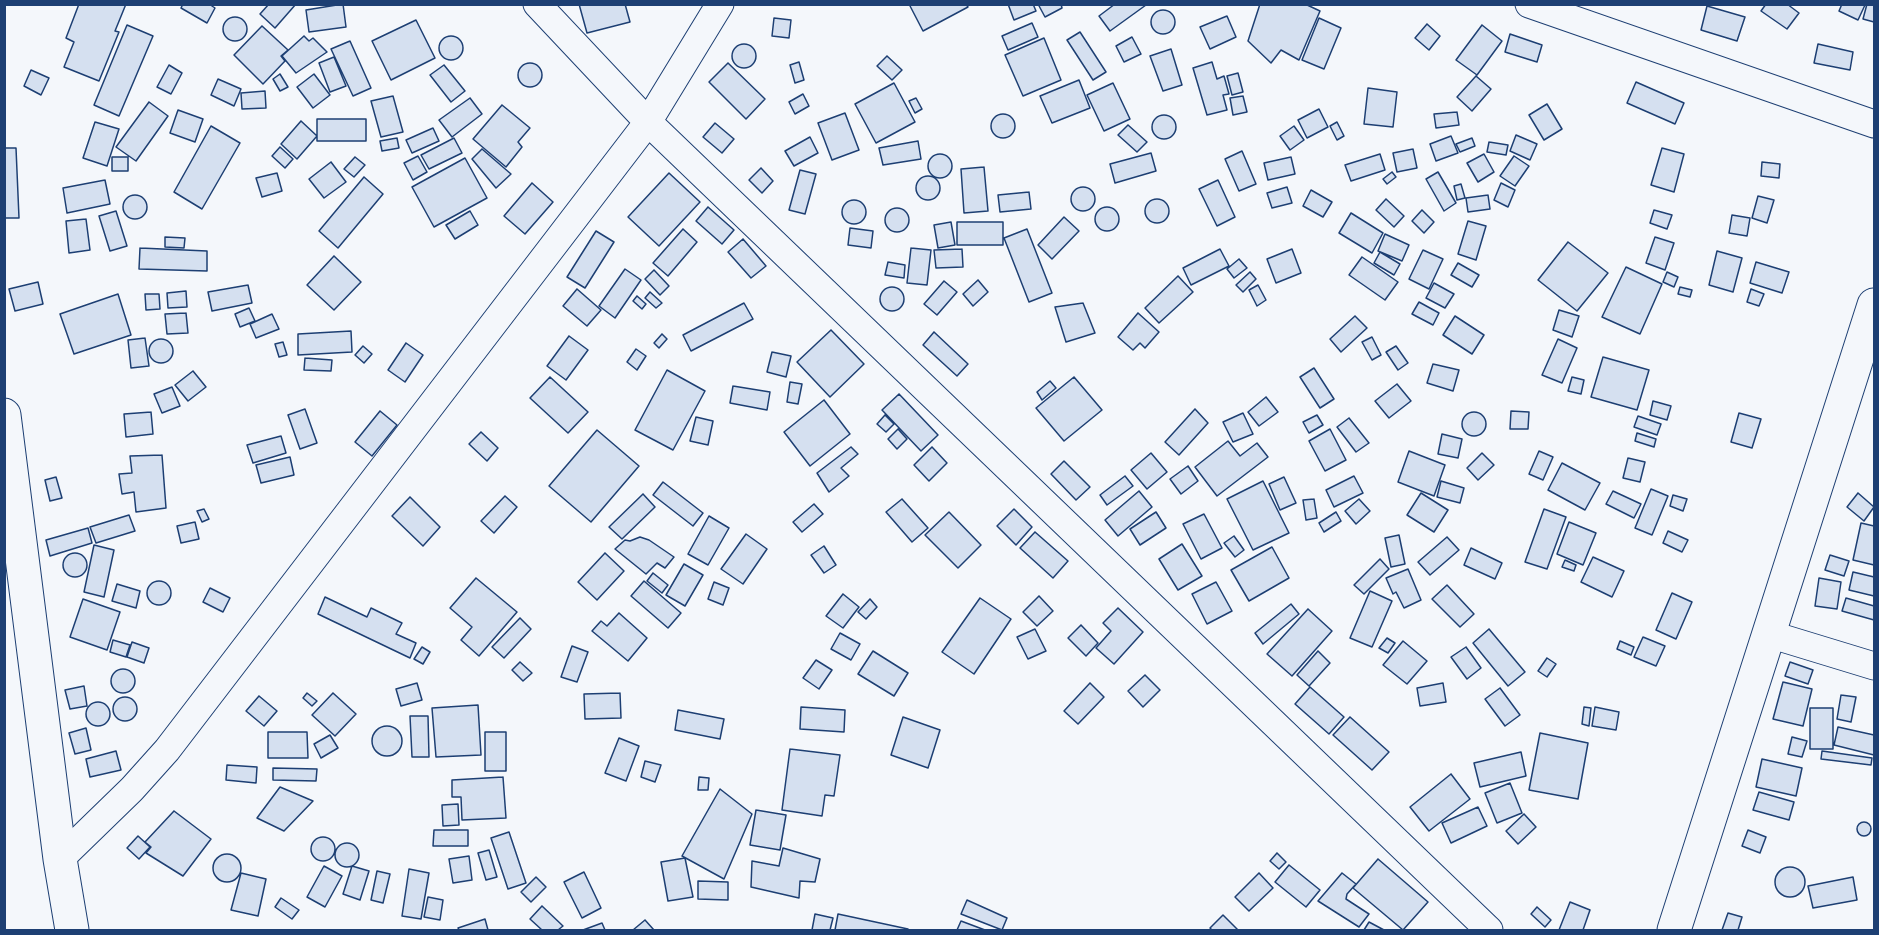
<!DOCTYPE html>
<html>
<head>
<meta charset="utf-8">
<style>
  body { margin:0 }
  #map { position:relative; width:1879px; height:935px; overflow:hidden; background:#f4f7fb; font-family:"Source Sans 3",sans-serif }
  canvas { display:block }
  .frame { position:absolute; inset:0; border:6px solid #1d3f73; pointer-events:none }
</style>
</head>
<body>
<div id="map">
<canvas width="1879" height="935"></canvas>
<div class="frame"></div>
</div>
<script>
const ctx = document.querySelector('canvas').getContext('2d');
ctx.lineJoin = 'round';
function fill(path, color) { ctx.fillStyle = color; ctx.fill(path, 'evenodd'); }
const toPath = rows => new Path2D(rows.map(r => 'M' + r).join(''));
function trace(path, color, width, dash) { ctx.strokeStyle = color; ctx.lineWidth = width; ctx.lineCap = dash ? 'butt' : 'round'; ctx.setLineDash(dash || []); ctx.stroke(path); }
const building = toPath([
  [79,4,126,4,115,31,119,32,99,81,64,67,74,42,66,38,79,4],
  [183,4,209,4,215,8,207,23,181,8,183,4],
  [269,4,296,4,275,28,260,14,269,4],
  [343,4,346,27,309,32,306,10,343,4],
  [579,4,625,4,630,22,587,33,579,4],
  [909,4,966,4,968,7,923,31,909,4],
  [1008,4,1033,4,1036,11,1014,20,1008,4],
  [1038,4,1061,4,1062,8,1045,17,1038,4],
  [1115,4,1146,4,1146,5,1110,31,1099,16,1115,4],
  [1260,4,1305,4,1320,11,1299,60,1281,50,1271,63,1248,41,1260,4],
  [1766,4,1787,4,1799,13,1787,29,1761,11,1766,4],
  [1842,4,1864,4,1865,5,1858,20,1839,11,1842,4],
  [1867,4,1874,4,1874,22,1863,19,1867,4],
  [1707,6,1745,17,1737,41,1701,30,1707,6],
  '1151 22a12 12 0 1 1 24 0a12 12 0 1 1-24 0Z',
  [1227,16,1236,37,1210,49,1200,27,1227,16],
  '223 29a12 12 0 1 1 24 0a12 12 0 1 1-24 0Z',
  [774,18,791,20,789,38,772,36,774,18],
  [1319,18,1341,28,1324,69,1302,60,1319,18],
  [416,20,435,58,391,80,372,41,416,20],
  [1032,23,1038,37,1008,50,1002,36,1032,23],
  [1427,24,1440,36,1429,50,1415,38,1427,24],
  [127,25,153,36,119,116,94,105,127,25],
  [1482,25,1502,41,1477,75,1456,60,1482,25],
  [262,26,288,50,281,56,285,61,263,84,234,55,262,26],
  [1080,32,1106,72,1093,80,1067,40,1080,32],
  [1510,34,1542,45,1537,62,1505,52,1510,34],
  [304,36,309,41,313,38,327,52,296,73,282,56,304,36],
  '439 48a12 12 0 1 1 24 0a12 12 0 1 1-24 0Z',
  [1132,37,1141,54,1124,62,1116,46,1132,37],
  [1044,38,1061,80,1023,96,1005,55,1044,38],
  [350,41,371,88,353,96,331,49,350,41],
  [1818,44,1853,52,1850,70,1814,63,1818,44],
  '732 56a12 12 0 1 1 24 0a12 12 0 1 1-24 0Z',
  [1171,49,1182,85,1163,91,1150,56,1171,49],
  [887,56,902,70,892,80,877,66,887,56],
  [334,57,346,86,330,92,319,63,334,57],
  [799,62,804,80,795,83,790,65,799,62],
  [1212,62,1217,79,1224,76,1229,94,1223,95,1227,110,1207,115,1193,68,1212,62],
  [728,63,765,99,746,119,709,82,728,63],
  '518 75a12 12 0 1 1 24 0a12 12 0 1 1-24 0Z',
  [169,65,182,73,171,94,157,87,169,65],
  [444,65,465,91,451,102,430,75,444,65],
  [31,70,49,78,41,95,24,86,31,70],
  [1238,73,1243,92,1232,95,1227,76,1238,73],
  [280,74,288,87,280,91,273,79,280,74],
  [314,74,330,95,313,108,297,87,314,74],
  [1476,76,1491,89,1472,111,1457,97,1476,76],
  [218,79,241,89,234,106,211,95,218,79],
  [1079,80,1090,108,1052,123,1040,96,1079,80],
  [1636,82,1684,103,1675,124,1627,103,1636,82],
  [894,83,915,122,876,143,855,104,894,83],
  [1113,83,1130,119,1104,131,1087,95,1113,83],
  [1368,88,1397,92,1393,127,1364,124,1368,88],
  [265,91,266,108,242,109,241,93,265,91],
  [803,94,809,106,795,114,789,102,803,94],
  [393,96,403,132,381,137,371,101,393,96],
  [1243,96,1247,112,1233,115,1230,98,1243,96],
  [470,98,482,114,452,137,439,120,470,98],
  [916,98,922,109,915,113,909,101,916,98],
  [149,102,168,116,136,161,116,147,149,102],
  [1547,104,1562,129,1544,140,1529,115,1547,104],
  [502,105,530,128,518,142,522,147,506,167,473,139,502,105],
  [1319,109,1328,127,1307,138,1298,120,1319,109],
  [178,110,203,119,195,142,170,133,178,110],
  [1457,112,1459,125,1436,128,1434,114,1457,112],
  [845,113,859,150,832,160,818,123,845,113],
  '991 126a12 12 0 1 1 24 0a12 12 0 1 1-24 0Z',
  '1152 127a12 12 0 1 1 24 0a12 12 0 1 1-24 0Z',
  [317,119,366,119,366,141,317,141,317,119],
  [301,121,317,136,297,159,281,144,301,121],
  [95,122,119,129,107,166,83,158,95,122],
  [1337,122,1344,136,1337,140,1330,126,1337,122],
  [715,123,734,139,722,153,703,137,715,123],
  [1128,125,1147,142,1137,152,1118,135,1128,125],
  [211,126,240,143,202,209,174,192,211,126],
  [1294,126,1304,140,1290,150,1280,136,1294,126],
  [433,128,439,141,412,153,406,140,433,128],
  [1516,135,1537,144,1530,160,1510,151,1516,135],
  [1451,136,1458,153,1436,161,1430,144,1451,136],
  [810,137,818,153,794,166,785,151,810,137],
  [397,138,399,148,382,151,380,141,397,138],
  [454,138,462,153,429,169,421,155,454,138],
  [1472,138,1475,146,1460,152,1456,144,1472,138],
  [918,141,921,159,883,165,879,148,918,141],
  [1489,142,1508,145,1506,155,1487,152,1489,142],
  [280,147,293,159,285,168,272,156,280,147],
  [4,148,16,148,19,218,4,218,4,148],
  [1662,148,1684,154,1674,192,1651,185,1662,148],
  [482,149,511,174,496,188,472,159,482,149],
  [1413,149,1417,168,1397,172,1393,153,1413,149],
  [1242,151,1256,184,1239,191,1225,159,1242,151],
  [1151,153,1156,171,1115,183,1110,164,1151,153],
  [1380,154,1385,170,1351,181,1345,165,1380,154],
  [1484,154,1494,172,1478,182,1467,163,1484,154],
  '928 166a12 12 0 1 1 24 0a12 12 0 1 1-24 0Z',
  [418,156,427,172,413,180,404,163,418,156],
  [1514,156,1529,166,1515,186,1500,176,1514,156],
  [112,157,128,157,128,171,112,171,112,157],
  [355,157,365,165,354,177,344,169,355,157],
  [1291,157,1295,174,1268,180,1264,163,1291,157],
  [465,158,487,198,434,227,412,187,465,158],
  [331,162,346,182,324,198,309,179,331,162],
  [1762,162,1780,164,1779,178,1761,176,1762,162],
  [984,167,988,211,964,213,961,169,984,167],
  [761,168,773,181,762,193,749,180,761,168],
  [800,170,816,174,805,214,789,210,800,170],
  [1392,172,1396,177,1387,184,1383,179,1392,172],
  [1438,172,1456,203,1444,211,1426,179,1438,172],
  [277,173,282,191,262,197,256,178,277,173],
  [669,173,700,202,659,246,628,217,669,173],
  '916 188a12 12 0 1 1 24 0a12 12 0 1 1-24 0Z',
  [364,177,383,194,338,248,319,231,364,177],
  [105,180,110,204,67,213,63,188,105,180],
  [1218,180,1235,217,1217,226,1199,189,1218,180],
  [532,183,553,202,525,234,504,216,532,183],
  [1501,183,1515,190,1508,207,1494,200,1501,183],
  [1461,184,1465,198,1457,200,1454,186,1461,184],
  [1287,187,1292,203,1272,208,1267,193,1287,187],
  '1071 199a12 12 0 1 1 24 0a12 12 0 1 1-24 0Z',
  [1311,190,1332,202,1323,217,1303,206,1311,190],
  [1029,192,1031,209,1000,212,998,195,1029,192],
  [1488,195,1490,209,1468,212,1466,198,1488,195],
  '123 207a12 12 0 1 1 24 0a12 12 0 1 1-24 0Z',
  [1758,196,1774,200,1767,223,1752,218,1758,196],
  [1386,199,1404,216,1394,227,1376,210,1386,199],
  '1145 211a12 12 0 1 1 24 0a12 12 0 1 1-24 0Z',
  '842 212a12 12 0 1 1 24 0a12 12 0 1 1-24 0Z',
  [708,207,734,230,722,244,696,221,708,207],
  '1095 219a12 12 0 1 1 24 0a12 12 0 1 1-24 0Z',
  '885 220a12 12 0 1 1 24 0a12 12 0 1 1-24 0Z',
  [1422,210,1434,222,1424,233,1412,221,1422,210],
  [1654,210,1672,215,1667,229,1650,223,1654,210],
  [116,211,127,246,110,251,99,216,116,211],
  [470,211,478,225,455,239,446,225,470,211],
  [1351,213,1383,233,1372,253,1339,233,1351,213],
  [1732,215,1750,218,1747,236,1729,233,1732,215],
  [1064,217,1079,231,1052,259,1038,245,1064,217],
  [86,219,90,250,69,253,66,221,86,219],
  [1468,221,1486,226,1476,260,1458,254,1468,221],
  [951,222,955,245,938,248,934,225,951,222],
  [957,222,1003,222,1003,245,957,245,957,222],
  [850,228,873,231,871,248,848,245,850,228],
  [683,229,697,242,668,276,653,263,683,229],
  [1027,229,1052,293,1029,302,1004,238,1027,229],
  [596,231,614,242,585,288,567,277,596,231],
  [1385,234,1409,245,1402,261,1378,251,1385,234],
  [165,237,185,238,184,248,165,247,165,237],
  [1655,237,1674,243,1665,270,1646,263,1655,237],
  [743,239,766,266,751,278,728,252,743,239],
  [1568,242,1608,273,1577,311,1538,280,1568,242],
  [140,248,207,251,207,271,139,269,140,248],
  [911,248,931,250,927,285,907,283,911,248],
  [962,249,963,267,936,268,934,250,962,249],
  [1220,249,1229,266,1191,285,1183,268,1220,249],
  [1292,249,1301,273,1276,283,1267,259,1292,249],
  [1423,250,1443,259,1429,289,1409,279,1423,250],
  [1717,251,1742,258,1733,292,1709,285,1717,251],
  [1380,252,1400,264,1394,275,1374,263,1380,252],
  [334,256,361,282,334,310,307,285,334,256],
  [1362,257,1398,282,1385,300,1349,275,1362,257],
  [1239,259,1247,268,1234,278,1227,269,1239,259],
  [888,262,905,265,904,278,885,275,888,262],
  [1756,262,1789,272,1782,293,1750,283,1756,262],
  [1458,263,1479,275,1472,287,1451,275,1458,263],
  [1626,267,1662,284,1640,334,1602,317,1626,267],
  [625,269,641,280,615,318,599,306,625,269],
  [654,270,669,286,660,295,645,279,654,270],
  [1250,272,1256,279,1243,292,1236,285,1250,272],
  [1667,272,1678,277,1674,287,1663,282,1667,272],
  [1178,276,1193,292,1159,323,1145,308,1178,276],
  [978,280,988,292,973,306,963,294,978,280],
  [944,281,957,292,937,315,924,304,944,281],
  [38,282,43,304,15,311,9,289,38,282],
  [1434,283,1454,294,1445,308,1426,298,1434,283],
  [248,285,252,303,212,311,208,292,248,285],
  [1258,285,1266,300,1257,306,1249,290,1258,285],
  [1680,287,1692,290,1690,297,1678,294,1680,287],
  '880 299a12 12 0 1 1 24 0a12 12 0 1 1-24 0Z',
  [577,289,601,310,587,326,563,306,577,289],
  [1751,289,1764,294,1759,306,1747,302,1751,289],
  [186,291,187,307,168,308,167,293,186,291],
  [650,292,662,303,656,308,645,298,650,292],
  [118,294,131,335,74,354,60,314,118,294],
  [145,294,159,294,160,309,146,310,145,294],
  [637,296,646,304,642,309,633,301,637,296],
  [1419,302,1439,313,1433,325,1412,314,1419,302],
  [744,303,753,319,691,351,683,335,744,303],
  [1083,303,1095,333,1066,342,1055,307,1083,303],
  [249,308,255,321,240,327,235,314,249,308],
  [1559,310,1579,316,1572,337,1553,330,1559,310],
  [186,313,188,333,167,334,165,314,186,313],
  [1138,313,1159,332,1145,348,1140,343,1133,350,1118,337,1138,313],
  [272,314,279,329,256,338,250,324,272,314],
  [1355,316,1367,328,1341,352,1330,339,1355,316],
  [1455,316,1484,335,1472,354,1443,335,1455,316],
  [831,330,864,364,830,397,797,362,831,330],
  [351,331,352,352,298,355,298,334,351,331],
  [934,332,968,364,957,376,923,345,934,332],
  [662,334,667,339,659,348,654,343,662,334],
  [569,336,588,350,566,380,547,366,569,336],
  [1372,337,1381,355,1372,360,1362,342,1372,337],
  [145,338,149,366,131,368,128,340,145,338],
  [1558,339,1577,348,1562,383,1542,375,1558,339],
  '149 351a12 12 0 1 1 24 0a12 12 0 1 1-24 0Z',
  [283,342,287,355,279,357,275,344,283,342],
  [406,343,423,355,405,382,388,370,406,343],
  [363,346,372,354,364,363,355,355,363,346],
  [1396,346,1408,363,1398,370,1386,352,1396,346],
  [636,349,646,356,637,370,627,362,636,349],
  [772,352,791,356,786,377,767,372,772,352],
  [1603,357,1649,370,1637,410,1591,397,1603,357],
  [305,358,332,360,331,371,304,370,305,358],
  [1433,364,1459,370,1453,391,1427,383,1433,364],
  [1314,368,1334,399,1320,408,1300,377,1314,368],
  [667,370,705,391,673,450,635,430,667,370],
  [193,371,206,387,188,401,175,385,193,371],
  [550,377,588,412,568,433,530,398,550,377],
  [1074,377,1102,410,1064,441,1036,408,1074,377],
  [1572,377,1584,380,1581,394,1568,391,1572,377],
  [1050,381,1056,388,1042,400,1037,392,1050,381],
  [790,382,802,384,798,404,787,402,790,382],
  [1397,384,1411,401,1389,418,1375,401,1397,384],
  [733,386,770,392,767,410,730,403,733,386],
  [172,387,180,406,162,413,154,394,172,387],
  [899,394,938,435,921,451,882,410,899,394],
  [1266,397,1278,412,1259,426,1248,412,1266,397],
  [824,400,850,434,810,466,784,432,824,400],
  [1653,401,1671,406,1667,420,1650,415,1653,401],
  [305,409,317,443,300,449,288,415,305,409],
  [1195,409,1208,423,1179,455,1165,442,1195,409],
  [380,411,397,425,372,456,355,442,380,411],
  [1511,411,1529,412,1528,429,1510,429,1511,411],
  [151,412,153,434,126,437,124,414,151,412],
  '1462 424a12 12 0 1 1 24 0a12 12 0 1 1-24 0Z',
  [1243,413,1253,434,1233,442,1223,422,1243,413],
  [1739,413,1761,419,1752,448,1731,442,1739,413],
  [885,415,894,424,886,432,877,424,885,415],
  [1317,415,1323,425,1309,433,1303,422,1317,415],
  [1638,416,1661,424,1657,435,1634,427,1638,416],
  [696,417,713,421,708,445,690,441,696,417],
  [1349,418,1369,443,1356,452,1337,427,1349,418],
  [898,429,907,439,897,449,888,439,898,429],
  [1330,429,1346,460,1325,471,1309,441,1330,429],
  [597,430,639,466,591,522,549,486,597,430],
  [481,432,498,448,487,461,469,444,481,432],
  [1637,433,1656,439,1654,447,1635,441,1637,433],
  [1442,434,1462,439,1458,458,1438,454,1442,434],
  [281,436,286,453,253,463,247,445,281,436],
  [1228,441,1240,456,1257,443,1268,457,1217,496,1195,467,1228,441],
  [851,447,858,454,841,468,849,476,829,492,817,473,851,447],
  [932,447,947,463,929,481,914,465,932,447],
  [1409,451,1445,465,1434,496,1398,482,1409,451],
  [1539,451,1553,457,1543,480,1529,474,1539,451],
  [1151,453,1167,472,1147,489,1131,470,1151,453],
  [1482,453,1494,465,1478,480,1467,468,1482,453],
  [162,455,166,508,136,512,134,492,122,494,119,474,132,473,130,456,162,455],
  [290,457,294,475,261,483,256,465,290,457],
  [1628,458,1645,462,1640,482,1623,478,1628,458],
  [1064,461,1090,487,1076,500,1051,474,1064,461],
  [1562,463,1600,483,1585,510,1548,490,1562,463],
  [1188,466,1198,481,1181,494,1170,479,1188,466],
  [1125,476,1133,486,1107,505,1100,495,1125,476],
  [1354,476,1363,493,1334,507,1326,490,1354,476],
  [56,477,62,498,50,501,45,480,56,477],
  [1284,477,1296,503,1280,510,1269,484,1284,477],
  [1263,481,1289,533,1253,550,1227,499,1263,481],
  [1441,481,1464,488,1460,503,1437,497,1441,481],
  [663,482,703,513,693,526,653,495,663,482],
  [1651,489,1668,496,1652,535,1635,528,1651,489],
  [1139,491,1152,507,1118,536,1105,520,1139,491],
  [1613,491,1641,504,1634,518,1606,504,1613,491],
  [1421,493,1448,510,1434,532,1407,515,1421,493],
  [1858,493,1874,507,1864,521,1847,507,1858,493],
  [643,494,655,507,622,539,609,527,643,494],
  [1673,495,1687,499,1683,511,1670,506,1673,495],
  [505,496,517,507,494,533,481,521,505,496],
  [410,497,440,527,423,546,392,516,410,497],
  [902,499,928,528,912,542,886,512,902,499],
  [1314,499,1317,518,1306,520,1303,500,1314,499],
  [1359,499,1370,511,1356,524,1345,511,1359,499],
  [814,504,823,514,802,532,793,522,814,504],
  [204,509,209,519,202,522,197,511,204,509],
  [1014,509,1032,527,1016,545,997,526,1014,509],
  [1544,509,1566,517,1547,569,1525,562,1544,509],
  [949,512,981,545,958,568,925,535,949,512],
  [1156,512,1166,528,1140,545,1130,529,1156,512],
  [1336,512,1341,521,1324,532,1319,523,1336,512],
  [1204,514,1222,548,1201,559,1183,524,1204,514],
  [129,515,135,531,96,543,90,527,129,515],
  [709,516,729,528,708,565,688,554,709,516],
  [195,522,199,539,181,543,177,526,195,522],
  [1569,522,1596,533,1583,565,1557,554,1569,522],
  [1861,523,1874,526,1874,565,1853,560,1861,523],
  [88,528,92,543,50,556,46,540,88,528],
  [1668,531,1688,540,1682,552,1663,543,1668,531],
  [1035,532,1068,561,1053,578,1020,548,1035,532],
  [746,534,767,549,743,584,721,569,746,534],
  [1399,535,1405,564,1391,567,1385,538,1399,535],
  [1234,536,1244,550,1235,557,1224,543,1234,536],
  [640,537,649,540,674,557,665,568,657,563,646,574,615,549,625,540,630,541,640,537],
  [1447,537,1459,550,1430,575,1418,562,1447,537],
  [1182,544,1202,576,1178,590,1159,559,1182,544],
  [94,545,114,550,104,597,84,592,94,545],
  [824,546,836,565,824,573,811,555,824,546],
  [1272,547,1289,578,1249,601,1231,570,1272,547],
  [1471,548,1502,563,1495,579,1464,565,1471,548],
  [605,553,624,571,597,600,578,582,605,553],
  '63 565a12 12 0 1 1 24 0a12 12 0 1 1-24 0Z',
  [1830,555,1849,561,1844,576,1825,570,1830,555],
  [1593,557,1624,571,1612,597,1581,582,1593,557],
  [1380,559,1389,569,1364,594,1354,585,1380,559],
  [1565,560,1576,565,1574,571,1562,567,1565,560],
  [684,564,703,575,685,606,666,595,684,564],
  [1408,569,1421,600,1404,608,1396,592,1393,594,1386,578,1408,569],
  [1853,572,1874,577,1874,596,1849,590,1853,572],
  [653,573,668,585,662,593,647,581,653,573],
  [476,578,517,612,479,656,461,640,472,627,450,608,476,578],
  [1819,578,1841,582,1837,609,1815,606,1819,578],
  [644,581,681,613,668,628,631,596,644,581],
  '147 593a12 12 0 1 1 24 0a12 12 0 1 1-24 0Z',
  [714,582,729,588,723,605,708,599,714,582],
  [1216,582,1232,611,1207,624,1192,594,1216,582],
  [117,584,140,591,136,608,112,601,117,584],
  [1447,585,1474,614,1460,627,1432,599,1447,585],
  [210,588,230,598,223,612,203,602,210,588],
  [1370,591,1392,601,1372,647,1350,638,1370,591],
  [1672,593,1692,602,1676,639,1656,630,1672,593],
  [843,594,859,607,843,628,826,616,843,594],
  [1039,596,1053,611,1037,626,1023,612,1039,596],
  [325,597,367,617,371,608,402,623,396,634,416,643,410,658,318,614,325,597],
  [980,598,1011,619,974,674,942,652,980,598],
  [1846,598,1874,606,1874,620,1842,611,1846,598],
  [83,599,120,612,107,650,70,637,83,599],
  [870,599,877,607,866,619,858,612,870,599],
  [1291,604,1299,614,1263,644,1255,633,1291,604],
  [1118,608,1143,632,1114,664,1096,648,1111,631,1103,623,1118,608],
  [1308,609,1332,631,1292,676,1267,654,1308,609],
  [619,613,647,638,628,661,592,631,601,621,607,626,619,613],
  [520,618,531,629,504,658,492,647,520,618],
  [1081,625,1098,643,1086,656,1068,638,1081,625],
  [1035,629,1046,651,1028,659,1017,637,1035,629],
  [1489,629,1525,672,1508,686,1473,643,1489,629],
  [840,633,860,644,851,660,831,649,840,633],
  [1643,637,1665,646,1656,666,1634,657,1643,637],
  [1387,638,1395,643,1388,653,1379,648,1387,638],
  [113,640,130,645,126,657,110,652,113,640],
  [1403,641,1427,661,1407,684,1383,665,1403,641],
  [1620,641,1634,647,1631,655,1617,649,1620,641],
  [132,642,149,648,144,663,127,657,132,642],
  [572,646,588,652,577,682,561,677,572,646],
  [422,647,430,652,423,664,414,659,422,647],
  [1466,647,1481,668,1467,679,1451,657,1466,647],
  [873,651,908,673,894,696,858,674,873,651],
  [1318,651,1330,663,1309,686,1297,675,1318,651],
  [1547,658,1556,664,1547,677,1538,671,1547,658],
  [816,660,832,670,819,689,803,678,816,660],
  [520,662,532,673,523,681,512,670,520,662],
  [1790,662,1813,670,1808,684,1785,676,1790,662],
  '111 681a12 12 0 1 1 24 0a12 12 0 1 1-24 0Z',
  [1145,675,1160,690,1143,707,1128,691,1145,675],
  [1783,682,1812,689,1803,726,1773,719,1783,682],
  [417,683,422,700,401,706,396,689,417,683],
  [1090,683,1104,697,1078,724,1064,711,1090,683],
  [1443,683,1446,702,1420,706,1417,688,1443,683],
  [84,686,87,706,70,709,65,690,84,686],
  [1310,687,1344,717,1329,734,1295,704,1310,687],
  [1500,688,1520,715,1505,726,1485,699,1500,688],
  [307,693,317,701,312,706,303,698,307,693],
  [333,693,356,714,335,736,312,715,333,693],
  [620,693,621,718,585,719,584,694,620,693],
  [1841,695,1856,697,1851,722,1837,719,1841,695],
  [259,696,277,711,264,726,246,711,259,696],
  '113 709a12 12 0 1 1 24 0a12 12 0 1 1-24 0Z',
  '86 714a12 12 0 1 1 24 0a12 12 0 1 1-24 0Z',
  [478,705,481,755,436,757,432,708,478,705],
  [801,707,845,710,844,732,800,729,801,707],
  [1584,707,1591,708,1589,726,1582,724,1584,707],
  [1595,707,1619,712,1616,730,1592,726,1595,707],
  [1810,708,1833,708,1833,749,1810,749,1810,708],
  [678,710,724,719,720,739,675,730,678,710],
  [410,716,428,716,429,757,412,757,410,716],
  [903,717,940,730,928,768,891,755,903,717],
  [1350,717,1389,752,1372,770,1333,735,1350,717],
  '372 741a15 15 0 1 1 30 0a15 15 0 1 1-30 0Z',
  [1838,727,1874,735,1874,755,1834,745,1838,727],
  [86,728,91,750,75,754,69,733,86,728],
  [268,732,307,732,308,758,268,758,268,732],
  [485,732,506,732,506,771,485,771,485,732],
  [1540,733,1588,743,1578,799,1529,790,1540,733],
  [330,735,338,748,321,758,314,744,330,735],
  [1792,737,1807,741,1802,757,1788,754,1792,737],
  [619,738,639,746,626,781,605,773,619,738],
  [790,749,840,755,834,796,825,795,822,816,782,810,790,749],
  [116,751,121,770,90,777,86,759,116,751],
  [1822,751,1872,758,1871,765,1821,759,1822,751],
  [1521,752,1526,776,1480,787,1474,763,1521,752],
  [1762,759,1802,768,1796,796,1756,787,1762,759],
  [645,761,661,765,655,782,641,777,645,761],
  [227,765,257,767,256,783,226,780,227,765],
  [273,768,317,769,316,781,273,780,273,768],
  [1451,774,1470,799,1429,831,1410,807,1451,774],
  [503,777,506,818,462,820,461,797,452,797,452,780,503,777],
  [699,777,709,778,708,790,698,790,699,777],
  [1510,783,1522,813,1497,823,1485,793,1510,783],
  [280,787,313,801,284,831,257,818,280,787],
  [720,789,752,814,724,879,682,856,720,789],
  [1759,792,1794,802,1789,820,1753,810,1759,792],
  [458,804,459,825,443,826,442,805,458,804],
  [1478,807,1487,826,1451,843,1442,823,1478,807],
  [756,810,786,815,780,850,750,845,756,810],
  [174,811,211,839,183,876,146,853,151,847,145,842,174,811],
  [1524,814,1536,827,1518,844,1506,831,1524,814],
  '1857 829a7 7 0 1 1 14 0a7 7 0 1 1-14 0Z',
  [434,830,468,830,468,846,433,846,434,830],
  [1748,830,1766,837,1760,853,1742,846,1748,830],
  [509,832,526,883,508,889,491,838,509,832],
  [138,836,150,847,139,859,127,848,138,836],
  '311 849a12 12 0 1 1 24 0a12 12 0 1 1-24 0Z',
  '335 855a12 12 0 1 1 24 0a12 12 0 1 1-24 0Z',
  [783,848,820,859,815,882,800,881,799,898,751,887,752,861,779,866,783,848],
  [489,850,497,877,486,880,478,853,489,850],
  [1277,853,1286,862,1279,869,1270,861,1277,853],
  '213 868a14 14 0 1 1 28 0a14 14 0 1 1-28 0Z',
  [469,856,472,880,453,883,449,859,469,856],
  [685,858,693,897,668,901,661,862,685,858],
  [1378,859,1428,902,1403,930,1353,888,1378,859],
  [1289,865,1320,890,1306,907,1275,882,1289,865],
  [324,866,342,876,325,907,307,897,324,866],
  [352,866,369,871,360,900,343,894,352,866],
  '1775 882a15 15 0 1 1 30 0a15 15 0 1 1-30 0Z',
  [409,869,429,873,421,919,402,916,409,869],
  [377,871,390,874,383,903,371,900,377,871],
  [584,872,601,908,582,918,564,882,584,872],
  [241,873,266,879,258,916,231,910,241,873],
  [1259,873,1273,888,1249,911,1235,897,1259,873],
  [1342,873,1356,884,1347,894,1346,899,1369,914,1359,927,1318,901,1342,873],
  [536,877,546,887,531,902,521,892,536,877],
  [1853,877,1857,900,1813,908,1808,886,1853,877],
  [698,881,728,882,728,900,698,899,698,881],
  [428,897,443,900,440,920,424,917,428,897],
  [281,898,299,910,292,919,275,907,281,898],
  [967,900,1007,918,1002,930,961,914,967,900],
  [1570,902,1590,910,1583,930,1559,930,1570,902],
  [542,906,563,926,558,930,542,930,530,919,542,906],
  [1537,907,1551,920,1545,927,1531,914,1537,907],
  [1728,913,1742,917,1738,930,1722,930,1728,913],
  [815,914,833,918,830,930,812,930,815,914],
  [838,914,908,929,907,930,835,930,838,914],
  [1223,915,1238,930,1212,930,1210,928,1223,915],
  [485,919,488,930,459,930,458,928,485,919],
  [645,920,654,930,633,930,645,920],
  [961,921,985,930,957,930,961,921],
  [1369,922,1384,930,1364,930,1369,922],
  [602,923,605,930,583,930,602,923]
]);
fill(building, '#d5e0f0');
trace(building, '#1d3f73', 1.5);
const minor = toPath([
  [537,4,648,122,1489,930],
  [1529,4,1874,124],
  [1769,634,1874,666],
  [60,859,132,789,167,750,648,122,720,4]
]);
const tertiary = toPath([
  [1674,930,1874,305]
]);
const primary = toPath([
  [4,415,60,859,72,930]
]);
trace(minor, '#1d3f73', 29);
trace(tertiary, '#1d3f73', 35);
trace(primary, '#1d3f73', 35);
trace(minor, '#f4f7fb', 27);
trace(tertiary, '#f4f7fb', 33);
trace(primary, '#f4f7fb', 33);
</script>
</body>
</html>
